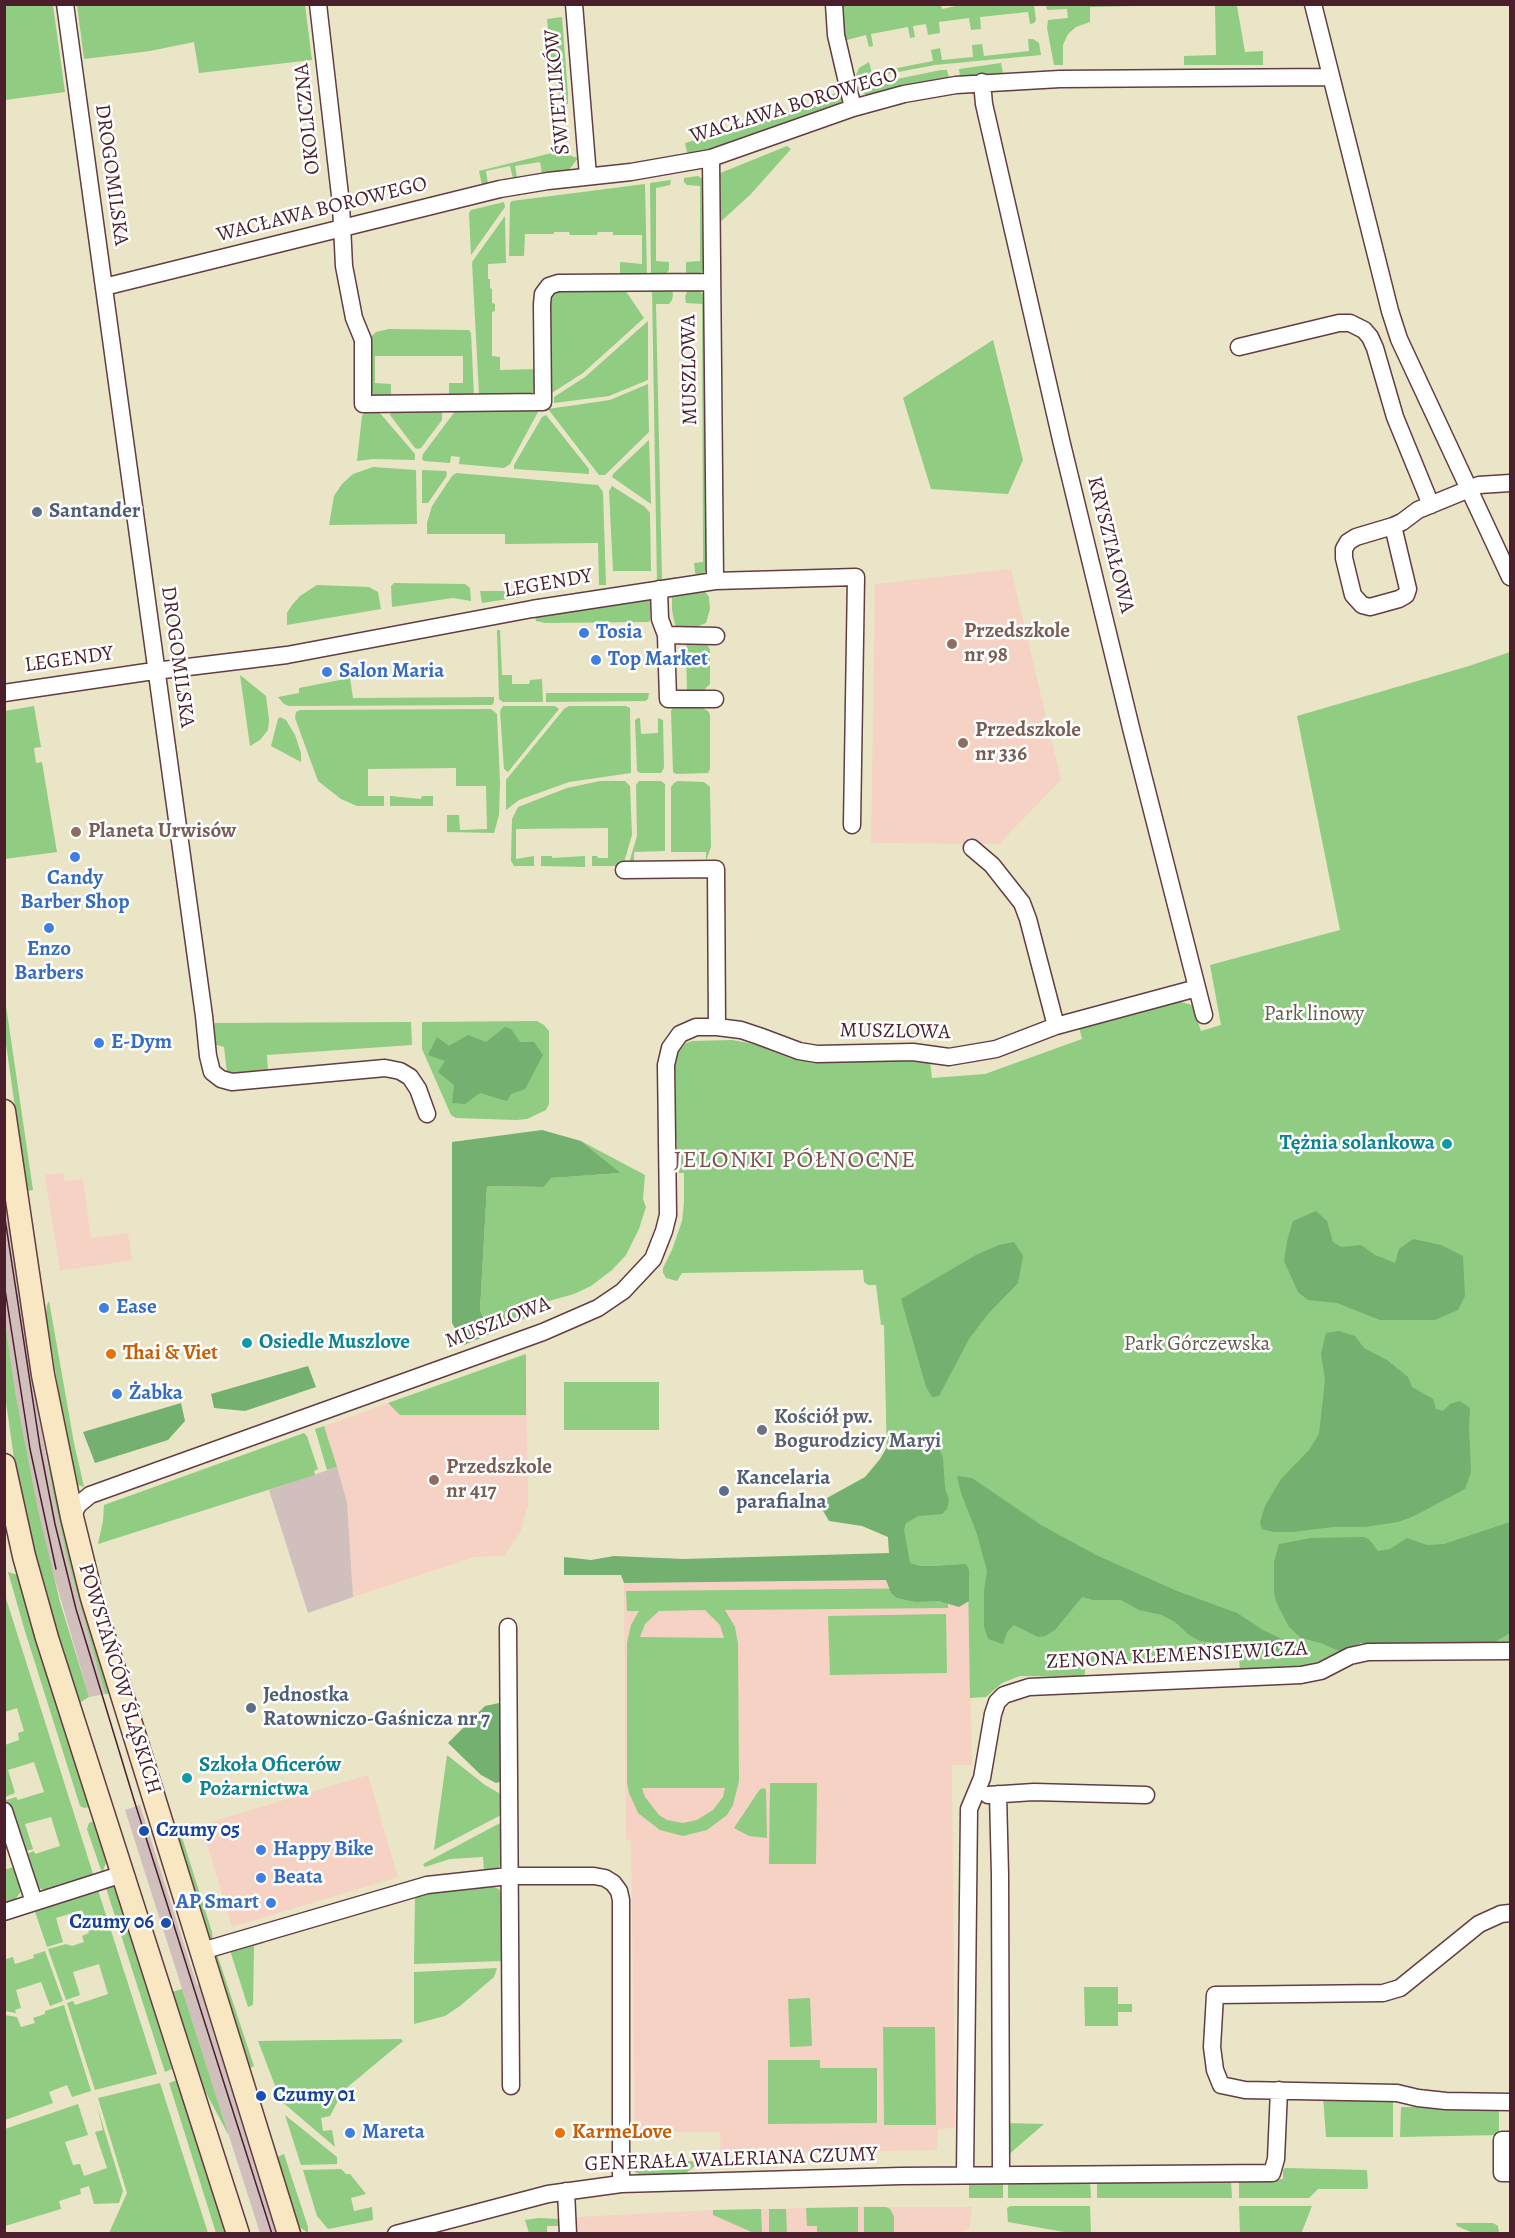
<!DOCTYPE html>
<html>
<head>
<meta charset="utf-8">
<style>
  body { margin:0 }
  #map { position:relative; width:1515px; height:2238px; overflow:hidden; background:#eae5c6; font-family:Alegreya,serif }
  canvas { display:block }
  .frame { position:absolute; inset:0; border:6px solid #4a1f2b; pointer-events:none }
</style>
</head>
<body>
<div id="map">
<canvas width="1515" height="2238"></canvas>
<div class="frame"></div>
</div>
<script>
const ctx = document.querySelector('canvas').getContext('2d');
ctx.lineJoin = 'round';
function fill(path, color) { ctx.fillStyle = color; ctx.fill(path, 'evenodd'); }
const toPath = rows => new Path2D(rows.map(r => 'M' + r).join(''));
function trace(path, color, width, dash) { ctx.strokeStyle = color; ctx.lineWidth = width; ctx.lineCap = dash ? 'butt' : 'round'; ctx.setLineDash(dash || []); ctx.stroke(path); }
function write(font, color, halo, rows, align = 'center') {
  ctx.font = font + ' Alegreya,serif'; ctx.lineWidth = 5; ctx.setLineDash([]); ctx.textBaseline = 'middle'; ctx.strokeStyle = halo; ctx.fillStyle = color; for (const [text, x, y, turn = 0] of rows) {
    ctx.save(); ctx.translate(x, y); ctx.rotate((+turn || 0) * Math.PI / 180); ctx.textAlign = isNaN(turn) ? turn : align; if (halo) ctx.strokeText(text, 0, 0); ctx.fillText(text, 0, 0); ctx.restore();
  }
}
fill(toPath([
  [1011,569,1061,780,999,844,871,843,875,584],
  [63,1173,64,1181,83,1179,91,1238,128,1233,132,1260,60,1271,45,1175],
  [526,1354,528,1506,520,1533,504,1556,475,1557,353,1597,347,1502,324,1426],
  [968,1579,972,1765,952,1765,955,2128,938,2129,937,2150,721,2154,720,2132,635,2132,631,1841,626,1840,624,1583],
  [368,1775,398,1877,232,1927,201,1825],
  [858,2207,972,2207,969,2229,955,2234,576,2234,576,2217,713,2210]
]), '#f6d2c4');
fill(toPath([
  [4,1180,40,1421,52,1489,67,1558,105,1694,89,1697,50,1562,38,1509,16,1396,4,1315],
  [337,1467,347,1502,353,1597,308,1613,269,1490],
  [140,1805,197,1985,203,1984,278,2233,260,2233,125,1810]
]), '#d1bfbe');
fill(toPath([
  [941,4,942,9,960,5,1034,5,1036,20,1034,23,1030,24,1028,12,980,17,981,29,971,30,969,18,939,22,940,33,928,35,926,24,913,26,915,37,910,38,908,27,871,34,873,46,869,47,866,35,843,41,840,5],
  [4,5,53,5,65,92,5,100],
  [77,5,305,5,312,60,199,73,194,42,150,51,84,59],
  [1046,5,1046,4,1180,5,1090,7,1090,22,1076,27,1068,34,1063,45,1063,65,1054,65,1047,28,1048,20,1068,18,1067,9,1047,10],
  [1215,5,1240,5,1237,6,1245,52,1263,51,1263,65,1184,65,1184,56,1216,55],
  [562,17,568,94,568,103,563,109,552,70,547,19],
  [1028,39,1033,39,1039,43,1041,55,935,65,856,80,856,75,859,68,869,62,872,73,933,61,931,50,940,48,942,60,973,57,972,45,982,44,984,56,1029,51],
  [1001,63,1003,73,960,77,959,69],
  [941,70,947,70,949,78,866,95,861,92,858,87],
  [844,90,843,100,839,103,718,148,692,155,687,152,685,143,762,121],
  [787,146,791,149,751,194,717,225,718,174],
  [564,150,568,151,571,156,578,158,569,170,542,174,540,162,515,166,517,178,513,178,510,166,486,171,488,184,482,185,479,171],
  [698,176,703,179,704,270,699,274,688,275,686,272,686,262,700,261,700,186,687,185,684,182,684,178],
  [671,180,670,185,656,188,656,261,669,262,669,270,665,275,651,277,650,183],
  [645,184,647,277,620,277,620,262,642,264,642,235,613,235,613,232,598,232,597,235,570,235,569,232,554,232,554,234,525,234,524,256,509,256,510,203,512,201],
  [504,202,505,207,471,255,469,213,471,210],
  [505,216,506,263,488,264,488,279,490,279,490,288,492,289,492,303,495,304,495,311,492,312,492,356,500,357,500,370,537,369,537,388,527,397,479,396,479,394,472,262],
  [623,287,644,318,583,373,550,394,547,301,556,290],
  [652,288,672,289,673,294,672,300,669,304,656,304,662,579,677,577,679,578,657,585],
  [688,290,698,290,706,297,708,567,704,573,699,575,695,573,694,563,703,562,702,304,686,303,685,296],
  [648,321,648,380,609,396,554,403,554,397,585,377],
  [389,329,469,330,471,333,474,397,449,399,449,383,463,383,463,356,375,356,375,383,391,384,391,399,375,396,371,392,367,340,376,332],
  [993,340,1023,460,1008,494,931,489,903,398],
  [648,384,649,432,605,475,599,475,548,409,610,400],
  [442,410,442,420,421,448,418,449,415,448,390,415,391,412],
  [456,410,537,410,538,412,510,464,504,468,459,464,460,457,451,456,450,463,424,461,422,459,423,454],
  [365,412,379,412,415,454,415,460,373,459,357,461,362,416],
  [546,415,589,469,589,474,514,469,514,465,542,417],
  [649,440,651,504,612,477,613,474],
  [373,467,416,470,417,524,329,525,334,496,342,484,353,474],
  [422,470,446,471,447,473,446,477,428,503,422,503],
  [456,473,598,485,603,492,606,585,599,585,598,543,505,544,505,534,427,534,427,523,432,506,452,476],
  [612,486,645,507,650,513,651,571,613,571,609,491],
  [394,583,465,584,470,588,471,601,453,598,392,607,391,586],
  [317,585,369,587,378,592,381,609,287,625,287,613,292,605,300,596],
  [704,590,709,597,710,609,706,623,694,628,679,628,675,625,672,610,672,595],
  [480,591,521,591,521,597,482,603],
  [650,598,650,621,648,622,545,623,536,621,535,614],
  [497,630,500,630,502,675,512,675,512,684,529,684,530,680,542,679,543,702,503,702,499,699],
  [686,641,702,642,708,646,710,650,710,684,701,693,687,695],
  [1510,652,1510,1643,1408,1645,1361,1643,1306,1667,1240,1670,1239,1659,1085,1663,1085,1674,1081,1677,1020,1676,1002,1683,986,1697,970,1698,968,1580,886,1580,889,1553,884,1325,881,1325,876,1285,868,1285,864,1282,863,1270,682,1273,677,1281,666,1278,663,1273,663,1268,672,1250,682,1221,684,1203,684,1173,679,1173,676,1136,675,1067,679,1051,686,1043,693,1041,732,1040,754,1044,795,1060,930,1061,932,1078,985,1074,1082,1039,1079,1027,1177,1001,1192,1005,1201,1031,1221,1025,1210,965,1340,930,1297,716,1469,666],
  [240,675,266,696,269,720,268,730,260,740,250,746],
  [350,678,353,698,494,697,494,702,492,705,289,706,284,704,278,697,299,693,299,688],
  [546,693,649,693,648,699,645,701,546,702],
  [34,706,41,747,34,748,36,763,42,762,57,852,5,859,5,711],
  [503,706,555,706,559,709,508,772,504,769,500,711],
  [569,706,626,706,630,708,631,773,569,782,519,800,506,810,506,780,564,709],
  [674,706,701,707,708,711,710,715,710,769,708,773,676,774,673,772,671,711],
  [491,709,497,714,500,783,499,815,494,833,447,832,447,815,459,815,460,830,487,829,486,786,456,786,456,768,368,769,368,796,384,796,384,806,357,806,341,799,318,781,295,718,296,712,300,710],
  [280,717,286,720,295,735,301,753,301,762,271,746,278,719],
  [638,718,640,718,641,734,658,733,658,718,663,720,664,768,661,773,640,773,637,771,635,720],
  [600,781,625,781,630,786,632,835,623,866,592,866,592,856,597,856,598,858,608,858,608,828,516,829,516,859,534,856,534,866,514,866,511,861,512,819,518,807,567,788],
  [639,781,661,781,665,784,665,851,634,852,634,866,628,866,637,836,636,785],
  [678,781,704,782,710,787,711,847,706,861,706,852,671,852,671,787,674,783],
  [390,796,421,799,422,796,433,796,433,806,390,806],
  [541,856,552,856,552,858,585,856,585,867,541,866],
  [4,992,33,1190,27,1191,5,1037],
  [537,1021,544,1025,549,1031,549,1104,546,1110,527,1119,516,1120,456,1118,451,1115,422,1049,422,1022],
  [411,1022,412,1045,267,1055,268,1071,227,1073,224,1047,210,1043,215,1023],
  [581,1141,645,1175,643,1199,646,1207,639,1229,626,1255,612,1270,591,1286,574,1294,545,1302,538,1313,521,1320,486,1324,480,1310,487,1186,544,1187,551,1178,621,1173],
  [49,1301,74,1443,84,1487,75,1484,66,1436,46,1314,47,1305],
  [4,1315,16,1396,38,1509,60,1602,89,1697,81,1702,78,1702,76,1696,33,1547,15,1466,5,1395],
  [526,1354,526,1415,400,1415,388,1403],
  [32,1365,61,1514,111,1692,108,1694,105,1694,67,1558,52,1489],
  [564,1382,659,1382,659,1430,564,1430],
  [324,1426,337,1467,327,1470,315,1429],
  [304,1433,307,1436,318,1469,314,1471,315,1475,98,1544,103,1521,104,1505],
  [8,1572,18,1575,39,1649,89,1807,84,1808,80,1806,24,1628],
  [949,1588,948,1608,725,1610,735,1627,738,1644,739,1781,733,1805,727,1815,707,1830,683,1836,660,1830,638,1813,629,1793,627,1782,627,1643,631,1625,639,1611,627,1611,626,1591],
  [705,1610,720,1625,724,1638,640,1637,645,1624,659,1611],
  [642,1788,725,1788,723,1797,713,1810,697,1820,683,1823,667,1820,659,1815,645,1797],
  [4,1592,94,1877,45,1890,38,1888,24,1855,34,1851,35,1854,60,1846,51,1817,25,1824,33,1849,23,1852,6,1800,16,1797,18,1800,44,1792,34,1762,8,1770,15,1793,5,1797,5,1745,19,1740,18,1733,24,1731,17,1708,5,1712],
  [946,1614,947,1673,830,1675,828,1616],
  [447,1755,485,1785,502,1795,503,1814,434,1850],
  [770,1783,817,1783,816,1864,769,1864],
  [765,1788,766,1791,767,1838,749,1836,734,1828,760,1789],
  [94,1821,106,1863,102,1873,87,1829,89,1823],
  [502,1822,502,1860,499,1867,493,1872,484,1871,483,1857,450,1859,425,1867,423,1864],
  [180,1831,212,1932,213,1940,206,1936,180,1841],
  [17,1866,22,1890,14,1901,4,1905,4,1870],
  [480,1882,499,1889,503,1898,503,1961,414,1964,415,1895],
  [105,1885,112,1885,115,1888,172,2069,165,2072],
  [97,1887,157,2074,95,2090,67,2003,73,2001,75,2005,108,1994,99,1964,73,1972,80,1995,66,2000,48,1949,66,1944,72,1946,84,1942,82,1936,89,1933,82,1910,56,1918,63,1942,47,1947,33,1906],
  [261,1936,264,1943,254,1946,253,2005,248,2007,229,1947],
  [45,1951,63,2001,50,2006,41,1982,16,1990,21,2008,15,2010,16,2013,5,2011,5,1955,6,1959,13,1957,15,1964,34,1958,33,1955],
  [216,1951,254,2066,248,2069,213,1954],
  [497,1968,494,1977,460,2006,445,2016,414,2024,414,1972],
  [1084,1987,1118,1987,1118,2004,1132,2004,1132,2012,1118,2012,1118,2026,1085,2026],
  [182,1989,229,2136,203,2087,172,1992],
  [810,1998,812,2046,790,2047,788,1999],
  [64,2005,91,2091,72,2097,67,2085,49,2092,53,2103,5,2120,5,2015,17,2017,21,2027,35,2023,33,2018,45,2014,45,2011],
  [883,2027,935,2027,936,2125,884,2125],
  [401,2039,403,2041,344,2090,279,2096,258,2041],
  [768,2060,820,2060,820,2068,877,2068,877,2123,768,2124],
  [177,2080,225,2233,216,2233,169,2083],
  [160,2083,208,2233,109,2233,127,2193,98,2098],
  [338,2095,340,2097,330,2116,321,2118,323,2131,332,2130,335,2147,280,2100],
  [1323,2096,1393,2099,1393,2137,1326,2137],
  [78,2104,88,2135,65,2142,73,2165,80,2164,84,2176,107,2168,95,2132,103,2130,97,2106,123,2191,119,2203,94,2204,89,2186,80,2189,81,2194,59,2201,61,2209,5,2226,5,2129],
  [1401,2107,1499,2107,1499,2135,1400,2137],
  [285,2115,337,2157,337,2164,301,2165],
  [1007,2123,1044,2124,1007,2156],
  [284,2154,308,2227,308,2233,298,2226,277,2157],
  [695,2161,695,2166,686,2173,640,2175,630,2169,628,2163],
  [1285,2168,1367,2170,1368,2187,1367,2189,1318,2189,1309,2198,1239,2198,1239,2180,1283,2179,1283,2170],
  [341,2169,346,2174,350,2174,366,2194,351,2198,354,2211,372,2207,373,2220,328,2229,317,2216,303,2170],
  [1003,2179,1003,2198,969,2198,969,2185,974,2180],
  [1008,2179,1090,2180,1091,2198,1008,2198],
  [1097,2179,1231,2181,1232,2198,1097,2198],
  [1010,2206,1090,2206,1091,2233,1070,2233,1008,2222,1007,2208],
  [1239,2206,1312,2206,1301,2234,1240,2233],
  [858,2207,858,2233,817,2233,817,2226,807,2226,806,2208],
  [864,2207,886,2207,890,2209,894,2216,894,2233,864,2233],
  [761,2209,762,2233,754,2233,713,2215,713,2210],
  [769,2209,786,2209,787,2233,769,2233],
  [539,2218,560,2219,559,2226,547,2226,547,2233,529,2233,525,2220],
  [1456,2223,1493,2223,1498,2226,1499,2233,1473,2233,1457,2226]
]), '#90cc81');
fill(toPath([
  [505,1027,511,1029,520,1042,534,1042,543,1055,525,1089,511,1094,507,1101,480,1093,465,1104,452,1103,454,1085,438,1072,445,1061,428,1055,437,1037,449,1046,468,1035,486,1042],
  [542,1130,581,1141,621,1173,551,1178,544,1187,487,1186,480,1310,490,1334,464,1345,452,1323,452,1142],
  [1316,1211,1327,1221,1333,1242,1341,1247,1361,1245,1375,1255,1395,1263,1399,1249,1413,1239,1441,1245,1463,1256,1465,1296,1458,1310,1435,1320,1380,1320,1337,1303,1308,1300,1298,1292,1284,1261,1287,1241,1293,1221],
  [1014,1242,1023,1256,1018,1283,987,1315,969,1339,939,1396,932,1397,926,1387,901,1299,976,1255,999,1245],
  [1339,1331,1355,1336,1364,1348,1387,1360,1408,1377,1412,1387,1433,1399,1436,1409,1443,1411,1450,1404,1460,1401,1470,1408,1469,1426,1471,1472,1465,1489,1414,1516,1398,1522,1365,1527,1333,1527,1292,1532,1274,1532,1262,1529,1260,1522,1265,1506,1281,1479,1309,1450,1319,1434,1325,1380,1321,1354,1326,1333],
  [308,1366,316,1387,245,1411,214,1408,211,1394],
  [181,1403,185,1421,168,1440,95,1463,83,1432],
  [900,1444,932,1444,940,1450,943,1458,945,1488,949,1500,947,1509,942,1514,918,1516,906,1523,904,1530,910,1563,920,1566,937,1566,966,1564,969,1570,969,1601,959,1607,939,1601,916,1602,897,1598,891,1593,886,1580,624,1583,621,1575,564,1575,564,1557,591,1560,614,1556,683,1559,889,1553,888,1537,862,1526,829,1521,822,1509,827,1498,865,1477,880,1459,887,1447],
  [957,1476,972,1478,1041,1525,1096,1555,1177,1591,1237,1613,1263,1630,1292,1644,1294,1652,1278,1655,1247,1646,1200,1641,1189,1635,1175,1622,1162,1615,1139,1610,1121,1600,1093,1600,1082,1597,1055,1630,1045,1636,1038,1637,1014,1625,1007,1632,1003,1644,988,1639,984,1626,984,1590,987,1571,977,1534,961,1493],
  [1510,1522,1510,1633,1493,1643,1408,1645,1361,1643,1339,1651,1321,1643,1301,1638,1289,1627,1277,1604,1274,1593,1274,1562,1279,1544,1311,1538,1364,1537,1369,1539,1378,1551,1390,1549,1407,1538,1427,1545,1444,1544],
  [499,1703,503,1781,496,1783,481,1775,448,1743,485,1706]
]), '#74b06f');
const minor = toPath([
  [65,4,204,1016,208,1056,212,1072,221,1079,232,1082,385,1068,400,1071,410,1077,418,1089,427,1114],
  [318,4,341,204,344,266,354,318,363,340,363,404,543,402,542,304,543,294,549,286,558,283,711,282],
  [574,4,588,176],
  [834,4,836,35,853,108],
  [1313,4,1390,311,1399,339,1510,577],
  [982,82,984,104,1062,444,1132,732,1204,1015],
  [711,158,715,581],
  [104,287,500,189,548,181,631,172,711,158,853,108,904,94,956,85,1060,79,1330,77],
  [1239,347,1339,323,1350,323,1364,330,1370,337,1375,348,1395,417,1431,505],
  [1393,526,1356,537,1348,542,1344,549,1344,558,1353,595,1362,605,1370,607,1399,599,1406,595,1408,589,1393,526,1402,522,1418,510,1479,485,1510,483],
  [659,589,660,619,666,635,668,699,715,699],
  [666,635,716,636],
  [4,693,147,672,287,655,532,609,715,581,856,577,852,825],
  [624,870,716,869,717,1027],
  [1056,1026,1197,988],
  [72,1517,78,1505,90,1495,543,1332,598,1308,623,1291,653,1259,664,1231,668,1215,666,1065,670,1048,680,1034,696,1027,717,1027,741,1030,759,1036,799,1051,817,1054,913,1052,949,1057,996,1049,1056,1026,1028,919,1022,903,992,865,972,848],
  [508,1627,511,2086],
  [998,1794,1000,1875,1001,2175],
  [988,1795,1034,1792,1146,1795],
  [4,1811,34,1902],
  [4,1912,123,1874],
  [1510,1913,1501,1914,1479,1924,1400,1988,1383,1993,1215,1995,1212,2047,1215,2070,1221,2085,1245,2090,1397,2093,1418,2098,1446,2101,1510,2102],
  [202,1951,427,1885,509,1876,594,1876,605,1878,613,1883,619,1891,621,1900,621,2184],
  [1510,2140,1502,2140,1502,2173,1510,2173],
  [965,2175,969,1809,982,1778,993,1714,997,1702,1004,1695,1029,1687,1301,1675,1321,1671,1350,1656,1368,1652,1510,1651],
  [566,2191,568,2234],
  [396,2234,548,2194,621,2184,901,2176,1272,2173,1276,2159,1279,2090]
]);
const secondary = toPath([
  [4,1111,43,1375,72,1517,92,1598,289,2234],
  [4,1465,24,1556,47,1638,238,2234]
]);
trace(minor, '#623d42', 19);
trace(secondary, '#623d42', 25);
trace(minor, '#fff', 16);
trace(secondary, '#f9e7c3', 22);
trace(toPath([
  [4,1212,40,1447,55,1524,76,1609,134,1800,272,2234],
  [4,1283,30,1449,56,1569]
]), '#4a1f2b', 1.5);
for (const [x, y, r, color] of [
  [37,512,6,"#5c6f8a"],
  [584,633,6,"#3f7fe0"],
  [952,644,6,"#8d6e63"],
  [596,660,6,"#3f7fe0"],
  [327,672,6,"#3f7fe0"],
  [963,743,6,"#8d6e63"],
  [76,832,6,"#8d6e63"],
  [75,857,6,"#3f7fe0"],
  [49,928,6,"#3f7fe0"],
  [99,1043,6,"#3f7fe0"],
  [1447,1144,6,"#0f9aa8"],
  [104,1308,6,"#3f7fe0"],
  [247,1343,6,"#0f9aa8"],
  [111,1354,6,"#e8710a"],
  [117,1394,6,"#3f7fe0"],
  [762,1430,6,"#6b7280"],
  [434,1480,6,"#8d6e63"],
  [724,1491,6,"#5c6f8a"],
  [251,1708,6,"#5c6f8a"],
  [187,1778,6,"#0f9aa8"],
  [144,1831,6,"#1a4fb4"],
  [261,1850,6,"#3f7fe0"],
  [261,1878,6,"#3f7fe0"],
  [271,1903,6,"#3f7fe0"],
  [166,1923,6,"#1a4fb4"],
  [261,2096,6,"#1a4fb4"],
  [350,2133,6,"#3f7fe0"],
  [560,2133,6,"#e8710a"]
]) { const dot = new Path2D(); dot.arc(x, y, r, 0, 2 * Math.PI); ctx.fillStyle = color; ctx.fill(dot); trace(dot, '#fff', 2); }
write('21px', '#4a1f2b', '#fff', [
  ["ŚWIETLIKÓW",558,92,-95],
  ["WACŁAWA BOROWEGO",794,106,-17],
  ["OKOLICZNA",308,119,-96],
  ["DROGOMILSKA",111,175,82],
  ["WACŁAWA BOROWEGO",322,210,-14],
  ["MUSZLOWA",690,370,-91],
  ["KRYSZTAŁOWA",1110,545,76],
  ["LEGENDY",548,584,-10],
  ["DROGOMILSKA",177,657,82],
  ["LEGENDY",69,660,-8],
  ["MUSZLOWA",895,1032,1],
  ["MUSZLOWA",498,1323,-21],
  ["ZENONA KLEMENSIEWICZA",1177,1656,-3],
  ["POWSTAŃCÓW ŚLĄSKICH",119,1679,73],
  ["GENERAŁA WALERIANA CZUMY",731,2160,-2]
]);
write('bold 21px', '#4e5e75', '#fff', [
  ["Santander",49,512],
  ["Kancelaria",736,1479],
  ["parafialna",736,1503],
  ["Jednostka",263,1696],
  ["Ratowniczo-Gaśnicza nr 7",263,1720]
], 'left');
write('bold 21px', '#785e54', '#fff', [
  ["Przedszkole",964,632],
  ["nr 98",964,656],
  ["Przedszkole",975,731],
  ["nr 336",975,755],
  ["Planeta Urwisów",88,832],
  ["Przedszkole",446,1468],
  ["nr 417",446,1492]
], 'left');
write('bold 21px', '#366cbe', '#fff', [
  ["Tosia",596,633],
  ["Top Market",608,660],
  ["Salon Maria",339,672],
  ["Candy",75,879,"center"],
  ["Barber Shop",75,903,"center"],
  ["Enzo",49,950,"center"],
  ["Barbers",49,974,"center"],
  ["E-Dym",111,1043],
  ["Ease",116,1308],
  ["Żabka",129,1394],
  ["Happy Bike",273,1850],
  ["Beata",273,1878],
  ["AP Smart",259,1903,"right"],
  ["Mareta",362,2133]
], 'left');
write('21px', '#625c49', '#fff', [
  ["Park linowy",1314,1015],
  ["Park Górczewska",1197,1345]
]);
write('bold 21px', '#0d838f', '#fff', [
  ["Tężnia solankowa",1435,1144,"right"],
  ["Osiedle Muszlove",259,1343],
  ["Szkoła Oficerów",199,1766],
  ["Pożarnictwa",199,1790]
], 'left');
write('bold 21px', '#c56008', '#fff', [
  ["Thai & Viet",123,1354],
  ["KarmeLove",572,2133]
], 'left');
write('bold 21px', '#5b616d', '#fff', [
  ["Kościół pw.",774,1418],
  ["Bogurodzicy Maryi",774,1442]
], 'left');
write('bold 21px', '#164399', '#fff', [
  ["Czumy 05",156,1831],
  ["Czumy 06",154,1923,"right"],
  ["Czumy 01",273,2096]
], 'left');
ctx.letterSpacing = '1.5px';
write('24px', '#7a524e', '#fff', [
  ["JELONKI PÓŁNOCNE",795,1161]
]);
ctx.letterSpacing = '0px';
</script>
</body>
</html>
